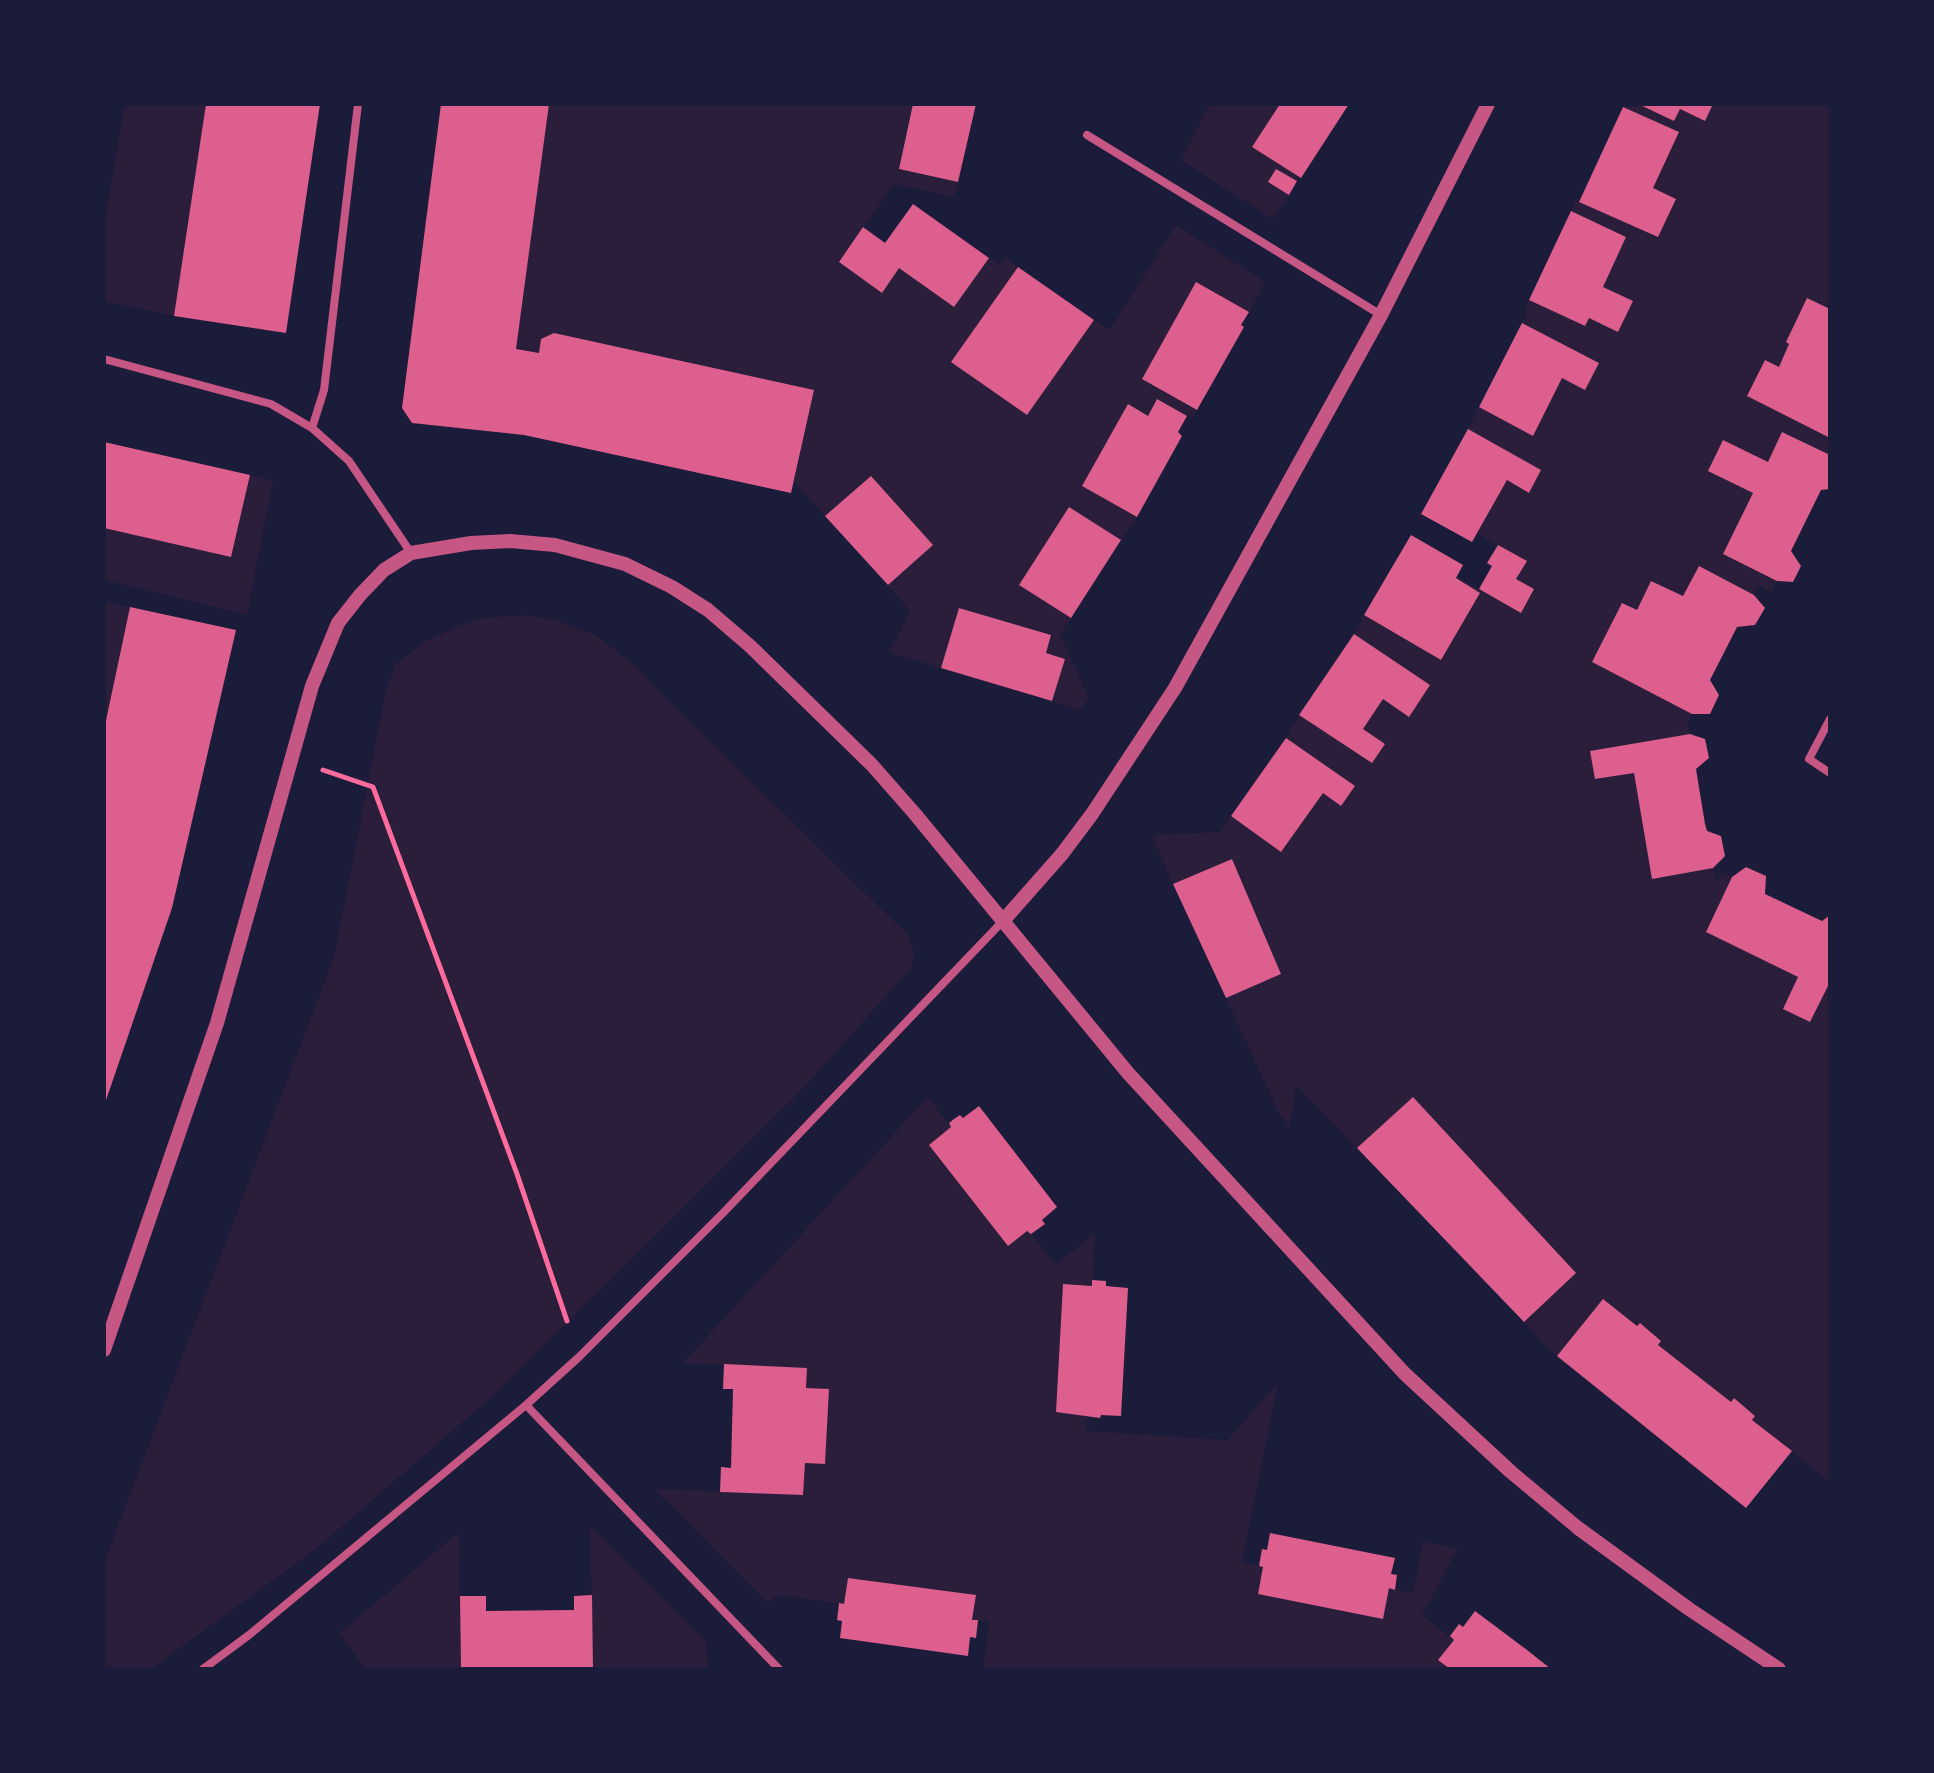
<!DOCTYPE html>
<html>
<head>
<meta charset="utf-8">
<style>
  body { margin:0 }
  #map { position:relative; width:1934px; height:1773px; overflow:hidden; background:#1b1b3a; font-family:Rubik,sans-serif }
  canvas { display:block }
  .frame { position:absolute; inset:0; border:106px solid #1b1b3a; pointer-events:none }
</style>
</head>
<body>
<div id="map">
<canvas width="1934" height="1773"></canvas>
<div class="frame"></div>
</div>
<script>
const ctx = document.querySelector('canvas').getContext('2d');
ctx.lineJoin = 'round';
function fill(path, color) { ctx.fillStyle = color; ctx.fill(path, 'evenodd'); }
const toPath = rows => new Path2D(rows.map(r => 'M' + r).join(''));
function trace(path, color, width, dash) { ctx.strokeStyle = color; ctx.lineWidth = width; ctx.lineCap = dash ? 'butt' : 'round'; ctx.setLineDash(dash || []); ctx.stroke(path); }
fill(toPath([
  [125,104,206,104,174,316,104,301,104,224],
  [549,104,913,104,899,169,958,182,954,197,894,184,839,262,881,293,899,268,954,307,989,258,999,264,1005,257,1018,267,951,362,1027,415,1094,320,1110,330,1176,225,1265,282,1249,312,1196,283,1142,379,1197,410,1192,419,1157,399,1148,416,1128,404,1082,486,1137,517,1121,540,1069,507,1019,585,1071,618,1060,635,1089,698,1080,711,1052,701,1065,659,1046,653,1051,635,960,608,941,668,889,652,910,611,888,585,933,545,871,476,825,516,794,481,814,390,554,334,541,339,539,353,516,349],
  [1210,104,1280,104,1252,147,1299,177,1297,181,1277,169,1269,181,1289,195,1273,219,1181,160],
  [1624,104,1638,104,1674,121,1680,109,1705,121,1713,104,1830,104,1830,309,1807,299,1786,341,1789,344,1779,367,1765,360,1747,396,1830,438,1830,455,1783,432,1768,462,1709,471,1753,493,1723,554,1777,581,1771,592,1759,585,1754,595,1699,566,1683,596,1652,581,1637,610,1622,603,1592,662,1692,714,1687,724,1690,734,1590,751,1596,779,1634,773,1652,877,1713,868,1716,881,1723,873,1732,877,1706,932,1798,977,1783,1009,1811,1022,1830,982,1830,1003,1826,1011,1830,1013,1830,1482,1752,1420,1754,1415,1734,1398,1731,1402,1658,1345,1661,1341,1640,1323,1637,1326,1603,1299,1557,1356,1540,1340,1524,1322,1576,1273,1413,1097,1357,1148,1296,1085,1290,1127,1280,1115,1226,998,1281,973,1232,859,1173,884,1152,835,1220,832,1231,816,1282,851,1323,793,1341,805,1355,787,1286,738,1299,715,1372,763,1384,744,1363,729,1383,699,1409,716,1429,685,1354,634,1364,615,1441,659,1480,594,1457,577,1521,612,1516,579,1526,561,1477,534,1507,480,1529,493,1541,470,1468,429,1479,407,1533,435,1562,378,1599,363,1522,323,1528,312,1525,310,1529,300,1585,326,1589,318,1619,331,1632,301,1603,287,1626,237,1571,211,1575,200,1658,237,1675,199,1653,188,1679,133,1623,107],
  [250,475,273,480,247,615,104,580,104,528,231,557],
  [104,602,130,607,104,730],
  [521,615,556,620,597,636,640,670,651,684,907,934,914,953,911,968,798,1094,495,1394,317,1548,151,1669,104,1669,104,1563,334,957,386,691,396,664,424,642,477,619],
  [928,1097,1055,1265,1095,1233,1092,1286,1063,1285,1056,1412,1087,1414,1086,1431,1228,1440,1278,1383,1242,1562,1263,1567,1258,1594,1382,1619,1389,1588,1413,1593,1423,1542,1458,1548,1422,1615,1454,1640,1438,1660,1450,1669,983,1669,989,1622,972,1620,976,1595,848,1578,844,1604,778,1595,768,1603,655,1489,802,1495,805,1463,825,1463,829,1389,806,1388,807,1368,683,1363],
  [590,1526,707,1643,706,1646,709,1669,593,1669],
  [459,1532,461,1669,365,1669,340,1633]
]), '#2a1e3b');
fill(toPath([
  [206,104,320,104,286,333,174,316],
  [441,104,549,104,516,349,539,353,541,339,554,333,814,390,791,493,524,435,412,423,402,408],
  [913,104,976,104,958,182,899,169],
  [1280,104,1349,104,1301,178,1252,147],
  [1638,104,1713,104,1705,121,1680,109,1674,121],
  [1623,107,1679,132,1653,188,1676,199,1658,237,1579,202],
  [1276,169,1297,181,1289,195,1268,182],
  [913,204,989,258,954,307,899,268,882,293,839,262,863,227,885,243],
  [1571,211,1626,237,1603,287,1633,301,1618,332,1589,318,1585,326,1529,300],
  [1018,267,1094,320,1027,415,951,362],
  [1196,282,1249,312,1241,325,1244,327,1197,410,1142,379],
  [1807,298,1830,309,1830,438,1747,396,1765,360,1779,367,1789,344,1786,342],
  [1522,323,1599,363,1585,390,1562,378,1533,436,1479,407],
  [1157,399,1187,416,1178,432,1182,436,1137,517,1082,486,1128,404,1148,416],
  [1468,429,1541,470,1529,493,1507,480,1472,542,1421,514],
  [1782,432,1830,455,1830,489,1821,490,1791,551,1801,566,1793,582,1777,581,1723,554,1753,493,1708,471,1723,440,1768,462],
  [104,442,250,475,231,557,104,528],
  [871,476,933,545,888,585,825,516],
  [1069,507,1121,540,1071,618,1019,585],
  [1411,535,1463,565,1456,578,1480,593,1441,660,1364,615],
  [1498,545,1527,561,1516,579,1534,589,1521,613,1479,589,1492,566,1487,563],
  [1699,566,1754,595,1765,608,1755,625,1737,627,1734,633,1710,680,1719,695,1710,714,1692,714,1592,662,1622,603,1637,610,1651,581,1683,596],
  [130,607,236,630,172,908,104,1106,104,730],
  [959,608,1051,635,1046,653,1065,659,1052,701,941,668],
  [1354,634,1430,685,1409,717,1383,699,1363,729,1385,744,1372,763,1299,715],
  [1690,734,1705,739,1709,758,1696,769,1705,824,1707,831,1721,836,1725,856,1713,868,1652,879,1634,773,1595,779,1590,751],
  [1286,738,1355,786,1341,806,1323,793,1281,852,1231,816],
  [1232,859,1281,974,1226,998,1173,884],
  [1746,867,1766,876,1765,894,1822,921,1830,915,1830,982,1810,1022,1783,1009,1798,977,1706,932,1732,877],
  [1413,1097,1576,1273,1524,1322,1357,1148],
  [979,1106,1057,1207,1042,1220,1045,1224,1031,1234,1027,1231,1008,1246,929,1145,951,1127,949,1123,954,1119,960,1115,963,1118],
  [1092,1280,1106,1281,1106,1286,1128,1288,1121,1416,1101,1415,1100,1418,1056,1412,1063,1284,1092,1286],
  [1603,1299,1637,1326,1640,1323,1661,1341,1658,1345,1731,1402,1734,1398,1755,1416,1752,1420,1792,1451,1746,1508,1557,1356],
  [724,1364,807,1368,806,1388,829,1389,825,1464,805,1463,803,1495,720,1492,721,1467,731,1468,732,1428,733,1389,723,1389],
  [1270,1533,1395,1558,1391,1574,1397,1575,1395,1590,1389,1588,1383,1619,1258,1594,1263,1567,1259,1566,1262,1549,1267,1550],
  [848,1578,976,1595,972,1620,978,1620,976,1638,970,1637,968,1656,840,1638,842,1621,837,1620,838,1612,839,1603,844,1604],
  [592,1595,593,1669,461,1669,460,1596,486,1596,486,1611,574,1610,574,1596],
  [1475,1611,1527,1650,1551,1669,1450,1669,1438,1660,1454,1640,1450,1636,1459,1624,1463,1627]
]), '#dd5f8e');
trace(toPath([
  [323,770,373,787,517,1174,567,1321]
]), '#ff6b9d', 5);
trace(toPath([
  [1087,135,1381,315],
  [104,359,271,404,312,428,349,461,411,553],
  [312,428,324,390,358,104],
  [1830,719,1809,759,1830,773],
  [526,1405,779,1669],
  [203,1669,249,1635,526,1405,579,1357,724,1212,1002,922]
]), '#c65784', 8);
trace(toPath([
  [1002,922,1062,854,1092,814,1175,688,1381,315,1488,104],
  [104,1350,217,1023,312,686,338,623,360,595,384,570,411,553,471,543,510,541,555,545,625,564,672,587,708,610,750,646,872,765,915,814,1128,1073,1405,1374,1511,1472,1578,1528,1689,1609,1779,1669]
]), '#c65784', 14);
</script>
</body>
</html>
